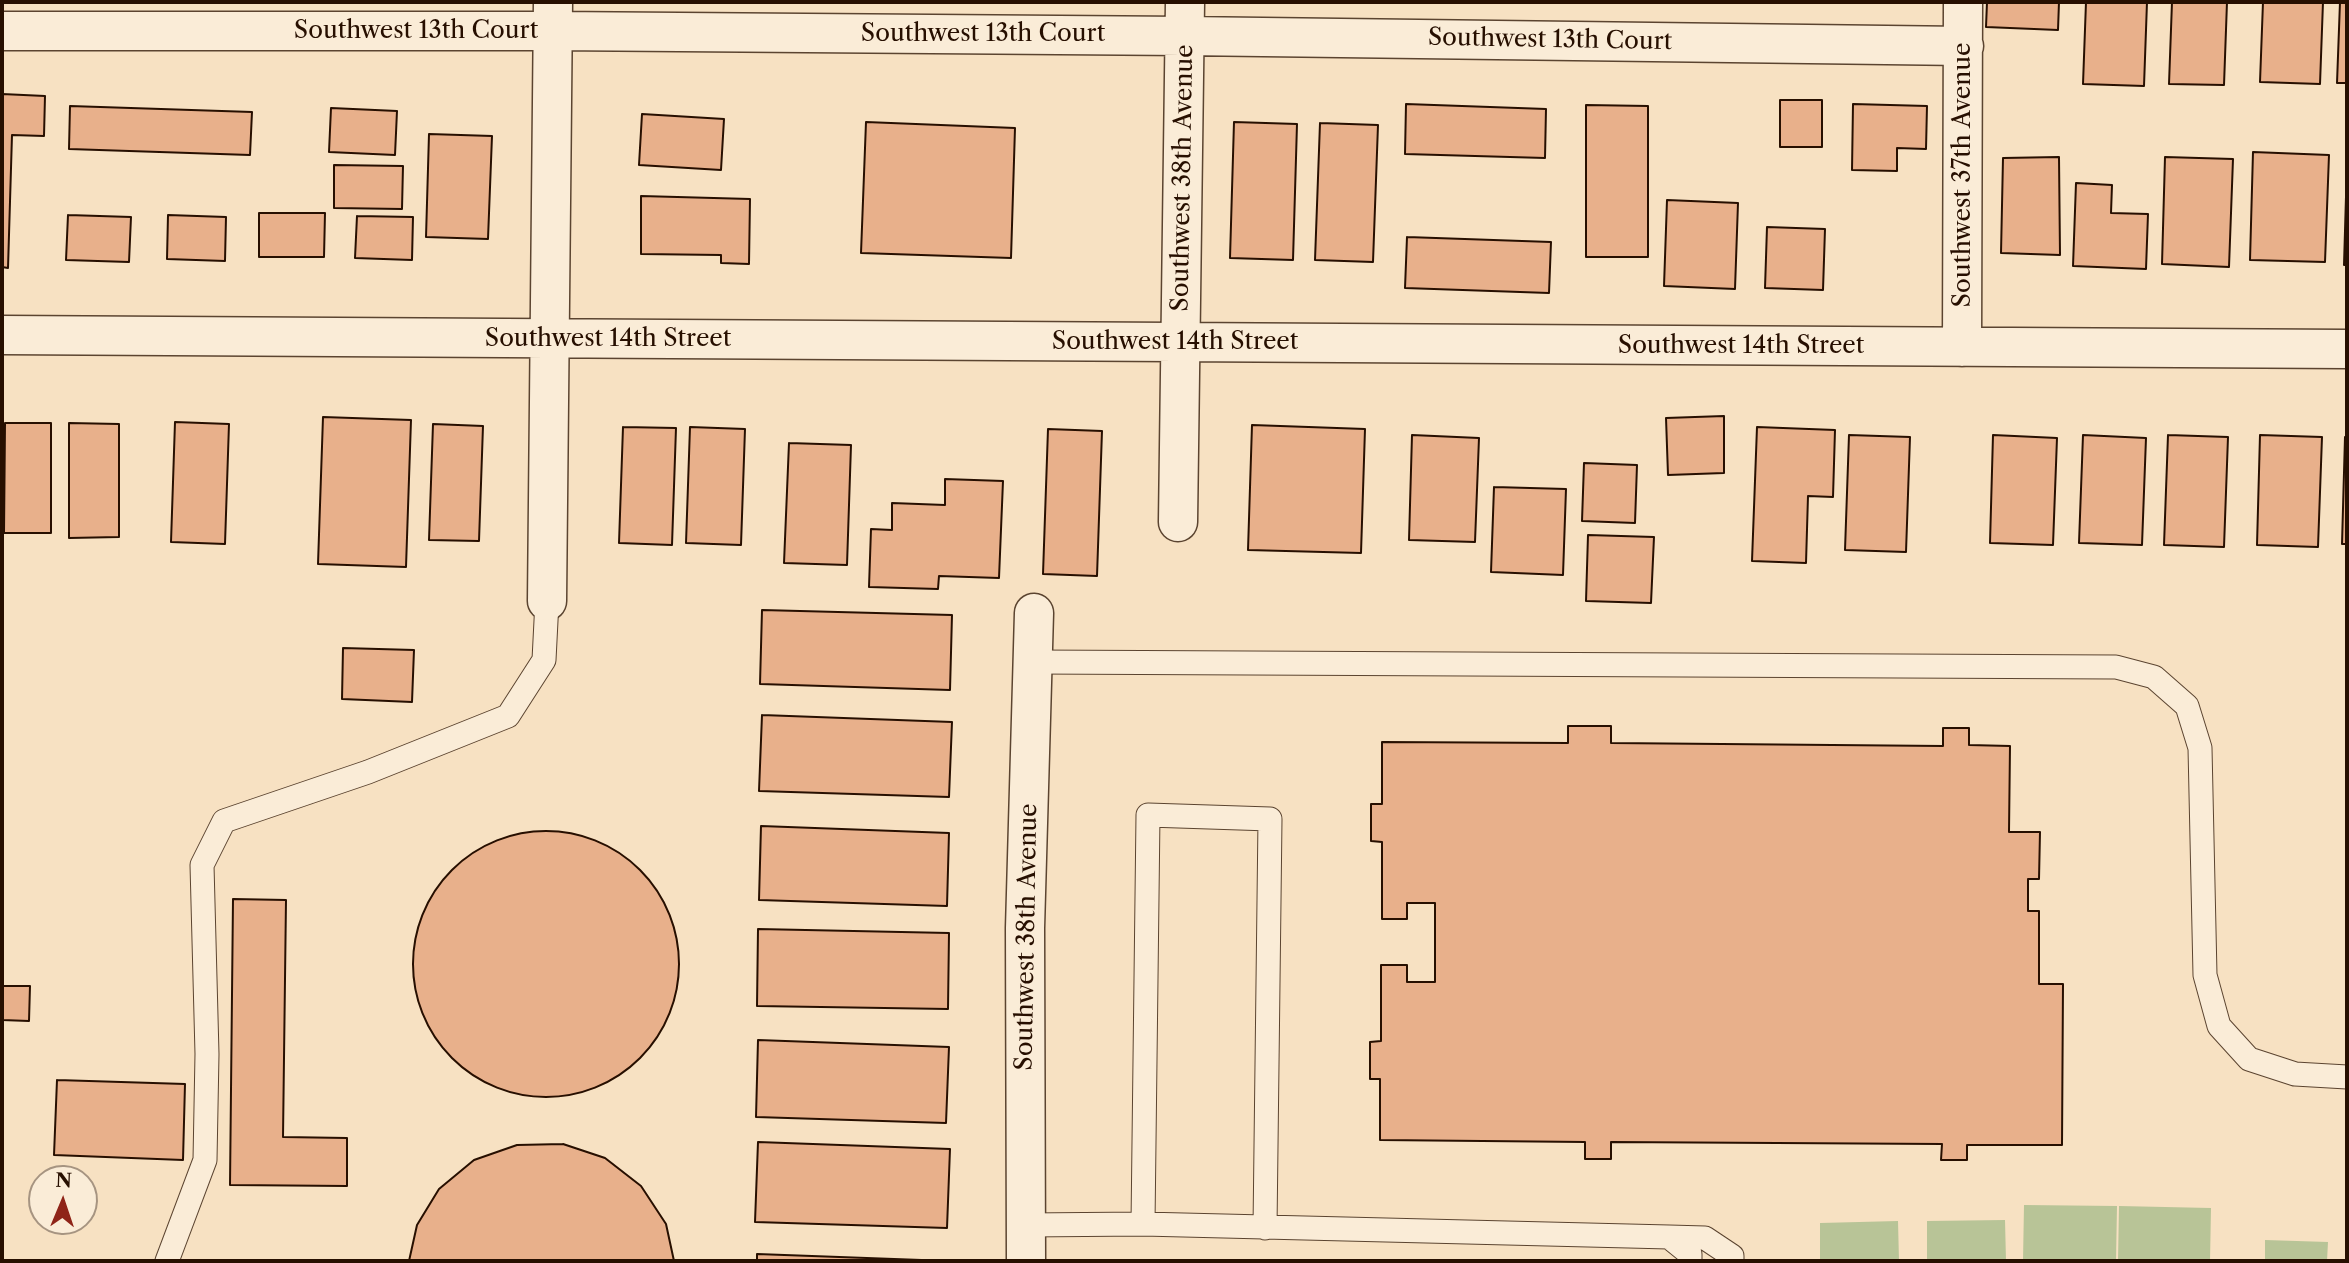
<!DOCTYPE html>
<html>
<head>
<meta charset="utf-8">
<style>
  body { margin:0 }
  #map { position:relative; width:2349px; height:1263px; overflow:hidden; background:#f7e1c2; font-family:"Libre Caslon Text",serif }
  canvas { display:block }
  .frame { position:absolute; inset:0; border:4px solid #270f00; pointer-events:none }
  .north { position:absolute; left:28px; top:1165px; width:70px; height:70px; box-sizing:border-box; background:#faecd7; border:2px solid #a69481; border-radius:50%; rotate:2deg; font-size:19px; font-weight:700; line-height:28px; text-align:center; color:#270f00 }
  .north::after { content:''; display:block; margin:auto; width:24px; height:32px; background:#8f2418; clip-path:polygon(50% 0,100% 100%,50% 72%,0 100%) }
</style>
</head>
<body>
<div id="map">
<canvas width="2349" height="1263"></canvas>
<div class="frame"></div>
<div class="north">N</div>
</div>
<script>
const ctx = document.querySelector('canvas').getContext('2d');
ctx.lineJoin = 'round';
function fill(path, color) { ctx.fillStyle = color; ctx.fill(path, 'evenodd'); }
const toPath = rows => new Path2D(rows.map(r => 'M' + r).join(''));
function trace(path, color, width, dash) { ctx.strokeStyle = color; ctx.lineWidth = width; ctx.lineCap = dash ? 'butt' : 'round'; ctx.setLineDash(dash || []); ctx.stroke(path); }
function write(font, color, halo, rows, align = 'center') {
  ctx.font = font + ' "Libre Caslon Text",serif'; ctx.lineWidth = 7; ctx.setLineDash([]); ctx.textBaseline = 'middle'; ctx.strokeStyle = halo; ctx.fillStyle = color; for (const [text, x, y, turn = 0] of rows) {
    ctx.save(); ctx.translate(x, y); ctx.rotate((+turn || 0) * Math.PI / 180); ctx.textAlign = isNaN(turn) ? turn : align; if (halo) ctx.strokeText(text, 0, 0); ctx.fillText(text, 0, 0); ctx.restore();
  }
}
fill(toPath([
  [2024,1205,2117,1206,2116,1261,2023,1261],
  [2119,1206,2211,1208,2210,1261,2118,1261],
  [2005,1220,2006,1261,1927,1261,1927,1221],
  [1898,1221,1899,1261,1820,1261,1820,1223],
  [2265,1240,2328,1242,2327,1261,2265,1261]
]), '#b8c497');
const building = toPath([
  [1987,2,2059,2,2058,30,1986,27,1987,2],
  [2086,2,2147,2,2144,86,2083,84,2086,2],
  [2172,2,2227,2,2224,85,2169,84,2172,2],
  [2263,2,2323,2,2320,84,2260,82,2263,2],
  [2340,2,2347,2,2347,83,2337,83,2340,2],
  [2,94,45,96,44,136,12,135,8,268,2,267,2,94],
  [1780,100,1822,100,1822,147,1780,147,1780,100],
  [1406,104,1546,109,1545,158,1405,154,1406,104],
  [1853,104,1927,106,1926,149,1897,148,1897,171,1852,170,1853,104],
  [1586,105,1648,106,1648,257,1586,257,1586,105],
  [70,106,252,112,250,155,69,149,70,106],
  [331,108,397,111,395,155,329,152,331,108],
  [642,114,724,119,721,170,639,165,642,114],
  [866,122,1015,128,1011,258,861,253,866,122],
  [1234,122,1297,124,1293,260,1230,258,1234,122],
  [1320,123,1378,125,1373,262,1315,260,1320,123],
  [429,134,492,136,488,239,426,237,429,134],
  [2253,152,2329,155,2325,262,2250,260,2253,152],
  [2059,157,2060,255,2001,253,2003,158,2059,157],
  [2165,157,2233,159,2229,267,2162,264,2165,157],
  [2347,162,2347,265,2344,265,2347,162],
  [334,165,403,166,402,209,334,208,334,165],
  [2076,183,2112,185,2111,213,2148,214,2146,269,2073,266,2076,183],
  [641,196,750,199,749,264,721,263,721,255,641,254,641,196],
  [1667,200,1738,203,1735,289,1664,286,1667,200],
  [259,213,325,213,324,257,259,257,259,213],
  [68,215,131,217,129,262,66,260,68,215],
  [168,215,226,217,225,261,167,259,168,215],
  [357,216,413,217,412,260,355,258,357,216],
  [1767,227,1825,229,1823,290,1765,288,1767,227],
  [1407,237,1551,242,1549,293,1405,288,1407,237],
  [1724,416,1724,473,1668,475,1666,418,1724,416],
  [323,417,411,420,406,567,318,564,323,417],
  [175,422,229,424,225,544,171,542,175,422],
  [5,423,51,423,51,533,4,533,5,423],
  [69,423,119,424,119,537,69,538,69,423],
  [433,424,483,426,479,541,429,540,433,424],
  [1252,425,1365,429,1361,553,1248,550,1252,425],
  [623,427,676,428,672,545,619,543,623,427],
  [690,427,745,429,741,545,686,543,690,427],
  [1757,427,1835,430,1833,497,1808,496,1806,563,1752,561,1757,427],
  [1048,429,1102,431,1097,576,1043,574,1048,429],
  [1412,435,1479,438,1475,542,1409,540,1412,435],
  [1849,435,1910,437,1906,552,1845,550,1849,435],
  [1993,435,2057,438,2053,545,1990,543,1993,435],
  [2083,435,2146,438,2142,545,2079,543,2083,435],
  [2168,435,2228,437,2224,547,2164,545,2168,435],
  [2260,435,2322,437,2318,547,2257,545,2260,435],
  [2345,437,2347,437,2347,544,2342,544,2345,437],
  [789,443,851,445,847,565,784,563,789,443],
  [1584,463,1637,465,1635,523,1582,521,1584,463],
  [945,479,1003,481,999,578,939,576,938,589,869,587,871,529,892,530,892,503,945,505,945,479],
  [1494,487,1566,489,1563,575,1491,572,1494,487],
  [1588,535,1654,537,1651,603,1586,601,1588,535],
  [762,610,952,615,950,690,760,684,762,610],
  [343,648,414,650,412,702,342,699,343,648],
  [762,715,952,722,949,797,759,791,762,715],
  [1568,726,1611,726,1611,743,1943,746,1943,728,1969,728,1969,745,2010,746,2009,832,2040,832,2039,879,2028,879,2028,911,2039,911,2039,984,2063,984,2062,1145,1967,1145,1967,1160,1941,1160,1942,1144,1611,1142,1611,1159,1585,1159,1585,1142,1380,1140,1380,1079,1370,1079,1370,1042,1381,1041,1381,965,1407,965,1407,982,1435,982,1435,903,1407,903,1407,919,1382,919,1382,842,1371,841,1371,804,1382,804,1382,742,1568,743,1568,726],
  [761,826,949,833,947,906,759,900,761,826],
  '413 964a133 133 0 1 1 266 0a133 133 0 1 1-266 0Z',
  [233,899,286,900,283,1137,347,1138,347,1186,230,1185,233,899],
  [758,929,949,933,948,1009,757,1006,758,929],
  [2,986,30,986,29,1021,2,1020,2,986],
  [758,1040,949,1047,946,1123,756,1117,758,1040],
  [57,1080,185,1084,183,1160,54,1155,57,1080],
  [758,1142,950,1149,947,1228,755,1222,758,1142],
  [563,1144,605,1158,641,1186,666,1224,674,1261,409,1261,417,1225,439,1189,474,1160,517,1145,563,1144],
  [757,1254,949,1261,757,1261,757,1254]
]);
fill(building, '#e8b08b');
trace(building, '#270f00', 2);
const lane = toPath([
  [1033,662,2116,667,2154,677,2187,706,2200,748,2205,975,2219,1026,2249,1059,2295,1074,2347,1077],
  [1143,1224,1148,815,1270,819,1265,1228],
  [1026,1225,1143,1224,1669,1237,1690,1254,1690,1261],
  [1669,1237,1705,1238,1732,1256,1732,1261],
  [167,1261,205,1160,207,1054,202,865,224,821,368,772,508,716,544,660,547,601]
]);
const street = toPath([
  [2,31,553,31,1185,36,1964,46],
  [2,335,2347,349],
  [1962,347,1963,2],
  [1178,522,1185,2],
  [547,601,553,2],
  [1026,1261,1025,928,1034,613]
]);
trace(lane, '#5b4430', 25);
trace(street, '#5b4430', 41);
trace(lane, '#faecd7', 23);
trace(street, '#faecd7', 38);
write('24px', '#270f00', '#faecd7', [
  ["Southwest 13th Court",416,31],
  ["Southwest 13th Court",983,34],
  ["Southwest 13th Court",1550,40,1],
  ["Southwest 37th Avenue",1963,175,-90],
  ["Southwest 38th Avenue",1183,178,-89],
  ["Southwest 14th Street",608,339],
  ["Southwest 14th Street",1175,342],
  ["Southwest 14th Street",1741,346],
  ["Southwest 38th Avenue",1027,937,-89]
]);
</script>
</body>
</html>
